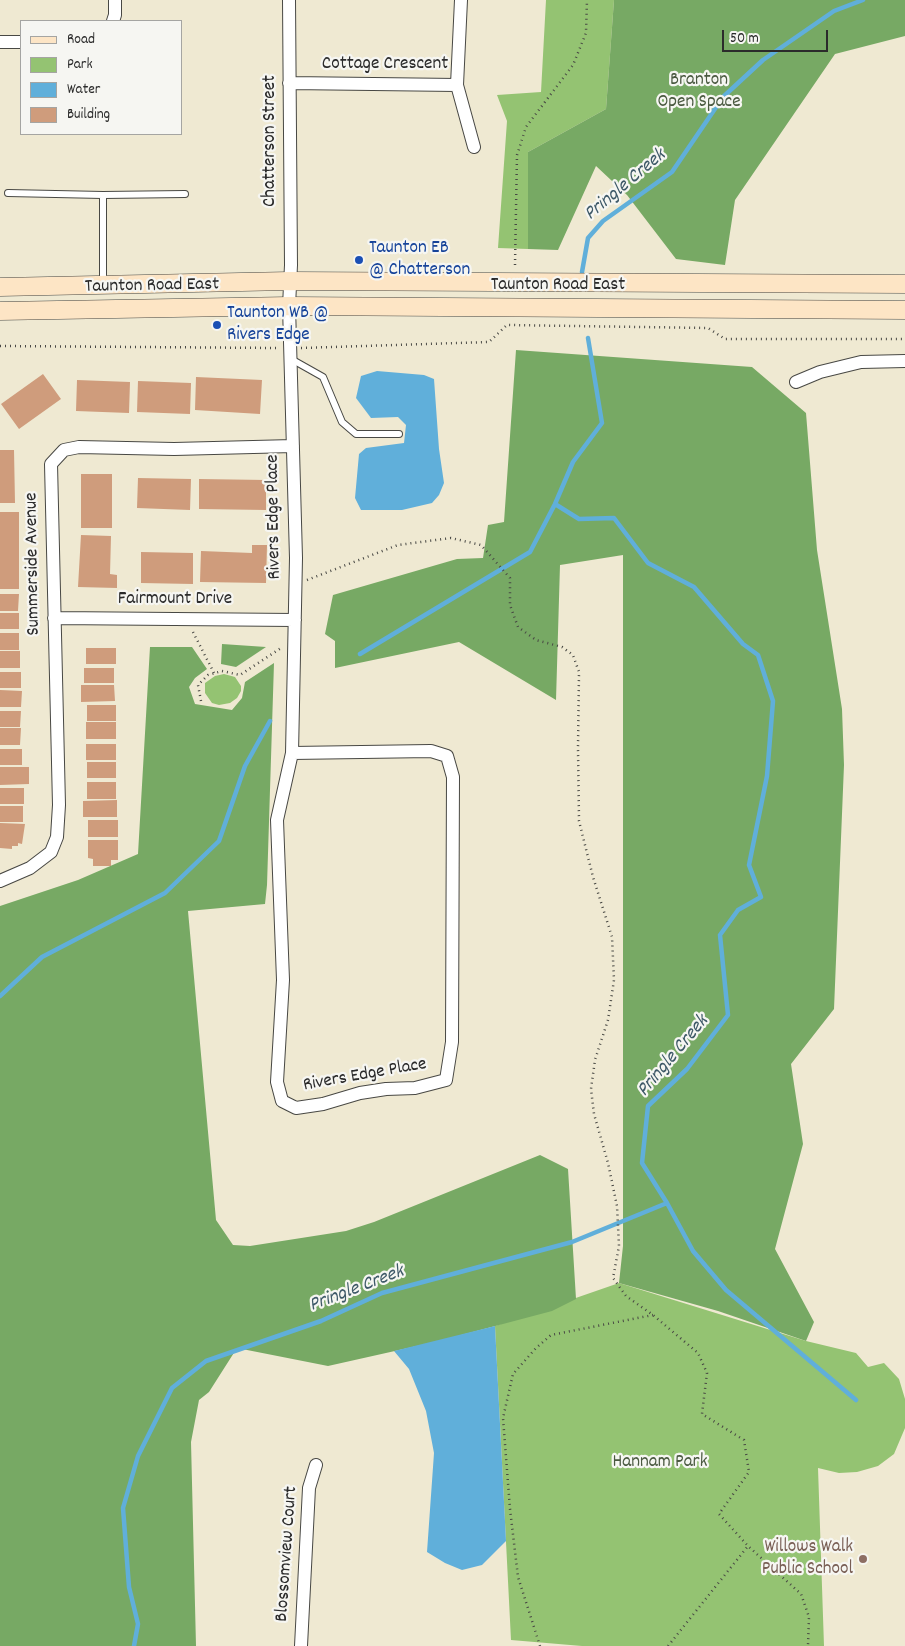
<!DOCTYPE html>
<html>
<head>
<meta charset="utf-8">
<style>
  body { margin:0 }
  #map { position:relative; width:905px; height:1646px; overflow:hidden; background:#efe9d2; font-family:Dekko,sans-serif }
  canvas { display:block }
  .legend { position:absolute; left:20px; top:20px; width:162px; height:115px; box-sizing:border-box; background:#f6f6f2; border:1px solid #a5a5a2; margin:0; padding:6px 9px; list-style:none; font-size:15px; color:#2b2b2b }
  .legend li { display:flex; align-items:center; gap:10px; height:25px }
  .legend b { width:25px; border:1px solid #a5a5a2 }
  .scale { position:absolute; left:722px; top:30px; width:106px; height:22px; box-sizing:border-box; border:2px solid #2b2b2b; border-top:0; padding-left:6px; font-size:15px; line-height:18px; white-space:nowrap; color:#2b2b2b; -webkit-text-stroke:4px #f6f6f2; paint-order:stroke }
</style>
</head>
<body>
<div id="map">
<canvas width="905" height="1646"></canvas>
<ul class="legend">
<li><b style="height:6px;background:#fde5c5"></b>Road</li>
<li><b style="height:14px;background:#94c372"></b>Park</li>
<li><b style="height:14px;background:#60afda"></b>Water</li>
<li><b style="height:14px;background:#cf9c7c"></b>Building</li>
</ul>
<div class="scale">50 m</div>
</div>
<script>
const ctx = document.querySelector('canvas').getContext('2d');
ctx.lineJoin = 'round';
function fill(path, color) { ctx.fillStyle = color; ctx.fill(path, 'evenodd'); }
const toPath = rows => new Path2D(rows.map(r => 'M' + r).join(''));
function trace(path, color, width, dash) { ctx.strokeStyle = color; ctx.lineWidth = width; ctx.lineCap = dash ? 'butt' : 'round'; ctx.setLineDash(dash || []); ctx.stroke(path); }
function write(font, color, halo, rows, align = 'center') {
  ctx.font = font + ' Dekko,sans-serif'; ctx.lineWidth = 4.5; ctx.setLineDash([]); ctx.textBaseline = 'middle'; ctx.strokeStyle = halo; ctx.fillStyle = color; for (const [text, x, y, turn = 0] of rows) {
    ctx.save(); ctx.translate(x, y); ctx.rotate((+turn || 0) * Math.PI / 180); ctx.textAlign = isNaN(turn) ? turn : align; if (halo) ctx.strokeText(text, 0, 0); ctx.fillText(text, 0, 0); ctx.restore();
  }
}
fill(toPath([
  [546,0,614,0,606,109,528,152,528,249,498,248,507,121,497,95,541,92],
  [224,674,235,677,241,686,241,691,237,698,230,703,219,705,212,703,205,693,205,683,215,676],
  [619,1283,806,1341,856,1353,868,1367,884,1363,899,1379,905,1399,905,1428,894,1454,878,1466,857,1472,839,1473,818,1468,824,1646,582,1646,511,1640,495,1326]
]), '#94c372');
fill(toPath([
  [614,0,905,0,905,36,835,54,735,200,725,265,676,259,627,195,596,166,558,250,528,249,528,152,606,109],
  [516,350,752,367,806,413,817,550,842,709,844,765,834,1009,791,1064,803,1144,775,1249,814,1322,806,1341,718,1311,619,1283,623,1246,623,555,560,565,556,700,459,642,335,668,335,641,325,634,333,595,457,559,483,558,488,525,504,522],
  [222,644,266,647,236,667,221,664],
  [150,647,192,647,207,669,195,678,189,687,195,704,232,710,242,698,245,682,274,663,267,885,265,904,188,911,216,1220,233,1245,250,1246,346,1231,374,1222,540,1155,568,1169,576,1299,552,1311,435,1342,328,1366,237,1348,209,1392,199,1400,191,1442,196,1646,0,1646,0,906,78,880,138,854]
]), '#77a964');
fill(toPath([
  [377,371,424,375,434,379,439,449,444,483,439,495,432,503,402,510,361,510,355,498,359,454,366,448,404,443,406,425,398,417,371,418,356,398,361,376],
  [495,1326,506,1541,482,1565,462,1570,445,1563,427,1552,434,1453,426,1411,409,1369,394,1351]
]), '#60afda');
trace(toPath([
  [582,272,588,238,603,221,672,172,723,97,763,60,834,11,863,0],
  [555,504,579,519,614,518,648,563,694,587,743,644,758,655,773,701,767,776,749,865,761,897,738,910,720,935,728,1015,687,1069,648,1106,642,1163,667,1203,693,1251,726,1290,856,1400],
  [360,654,530,552,555,504,573,462,602,423,588,338],
  [0,996,42,957,165,893,219,841,245,766,270,721],
  [134,1646,138,1624,129,1587,123,1508,138,1456,172,1388,206,1361,321,1321,382,1293,572,1242,667,1203]
]), '#60afda', 4.5);
fill(toPath([
  [43,374,61,399,19,429,1,404],
  [196,377,262,380,260,414,195,410],
  [77,380,130,382,129,413,76,411],
  [138,381,191,383,190,414,137,412],
  [0,450,14,450,15,503,0,503],
  [81,474,112,474,112,528,81,528],
  [138,478,191,479,190,510,137,508],
  [199,479,266,480,266,510,199,509],
  [0,512,19,512,19,589,0,589],
  [81,535,111,536,110,574,117,575,117,588,78,587],
  [252,545,267,545,266,583,200,582,201,551,252,553],
  [141,552,193,553,193,584,141,583],
  [0,594,19,594,18,611,0,611],
  [0,613,19,613,19,629,0,629],
  [0,633,19,633,19,650,0,650],
  [86,648,116,648,116,664,86,664],
  [0,651,20,651,20,668,0,668],
  [84,668,114,668,114,683,84,683],
  [0,672,21,672,21,688,0,688],
  [81,685,114,685,115,701,81,702],
  [0,690,22,691,21,707,0,707],
  [87,705,116,705,116,721,87,721],
  [0,711,21,711,20,727,0,727],
  [86,722,116,722,116,739,86,739],
  [0,728,21,728,20,745,0,745],
  [86,744,116,744,116,760,86,760],
  [0,749,22,749,22,765,0,765],
  [87,762,116,762,116,778,87,778],
  [0,767,29,767,29,784,0,785],
  [87,782,116,782,116,799,87,799],
  [0,788,24,788,24,804,0,804],
  [117,800,117,817,83,817,83,801],
  [0,806,23,806,23,822,0,822],
  [88,820,118,820,118,837,88,837],
  [0,823,25,824,22,844,18,843,18,846,12,846,12,849,0,848],
  [88,840,118,840,118,860,111,860,111,866,93,866,93,859,88,858]
]), '#cf9c7c');
const lane = toPath([
  [8,193,103,195,103,283],
  [103,195,185,194],
  [291,359,323,377,342,422,356,434,399,434]
]);
const street = toPath([
  [289,0,291,265,289,306,296,558,292,753,277,820,283,980,277,1082,282,1101,296,1108,323,1104,360,1093,386,1089,415,1088,446,1080,452,1042,453,777,447,756,431,751,292,753],
  [461,0,457,85,474,147],
  [113,21,115,15,115,0],
  [0,42,21,42],
  [289,83,457,85],
  [796,382,820,372,861,362,905,361],
  [54,618,295,620],
  [0,881,30,868,51,852,57,837,59,805,51,464,64,450,79,447,174,449,293,446],
  [301,1646,309,1488,316,1465]
]);
const secondary = toPath([
  [0,287,289,281,905,284],
  [0,311,289,306,905,310]
]);
trace(lane, '#484844', 8);
trace(street, '#484844', 14);
trace(secondary, '#484844', 19);
trace(toPath([
  [515,265,517,155,526,127,573,65,586,33,587,0],
  [0,346,278,348],
  [301,348,489,342,507,325,708,328,725,339,905,339],
  [307,580,398,545,451,538,481,545,510,578,510,605,518,627,536,640,562,647,573,655,579,672,578,748,579,821,593,877,612,937,614,980,608,1020,595,1060,591,1089,594,1114,608,1163,617,1206,619,1246,613,1278,626,1296,653,1315,698,1353,707,1373,702,1414,744,1440,749,1472,719,1514,748,1546,801,1594,809,1617,808,1646],
  [193,632,214,673],
  [201,701,198,685,208,675,222,671,240,675,281,648],
  [540,1646,518,1577,510,1509,503,1418,513,1374,536,1348,551,1335,653,1315],
  [668,1646,748,1546]
]), '#484844', 2.5, [1, 4]);
trace(lane, '#fff', 6);
trace(street, '#fff', 12);
trace(secondary, '#fde5c5', 18);
for (const [x, y, r, color] of [
  [359,260,5,"#1a4fb4"],
  [217,325,5,"#1a4fb4"],
  [863,1559,5,"#8d6e63"]
]) { const dot = new Path2D(); dot.arc(x, y, r, 0, 2 * Math.PI); ctx.fillStyle = color; ctx.fill(dot); trace(dot, '#f6f6f2', 2); }
write('19px', '#2b2b2b', '#f6f6f2', [
  ["Cottage Crescent",385,65],
  ["Chatterson Street",271,141,-90],
  ["Taunton Road East",558,286],
  ["Taunton Road East",152,287,-1],
  ["Rivers Edge Place",275,517,-91],
  ["Summerside Avenue",34,564,-91],
  ["Fairmount Drive",175,600],
  ["Rivers Edge Place",365,1076,-10],
  ["Blossomview Court",288,1554,-86]
]);
write('19px', '#4a5940', '#f6f6f2', [
  ["Branton",699,81],
  ["Open Space",699,103],
  ["Hannam Park",660,1463]
]);
write('19px', '#164399', '#f6f6f2', [
  ["Taunton EB",369,249],
  ["@ Chatterson",369,271],
  ["Taunton WB @",227,314],
  ["Rivers Edge",227,336]
], 'left');
write('19px', '#785e54', '#f6f6f2', [
  ["Willows Walk",853,1548],
  ["Public School",853,1570]
], 'right');
write('italic 20px', '#3e5968', '#f6f6f2', [
  ["Pringle Creek",626,186,-40],
  ["Pringle Creek",674,1057,-50],
  ["Pringle Creek",357,1290,-21]
]);
</script>
</body>
</html>
